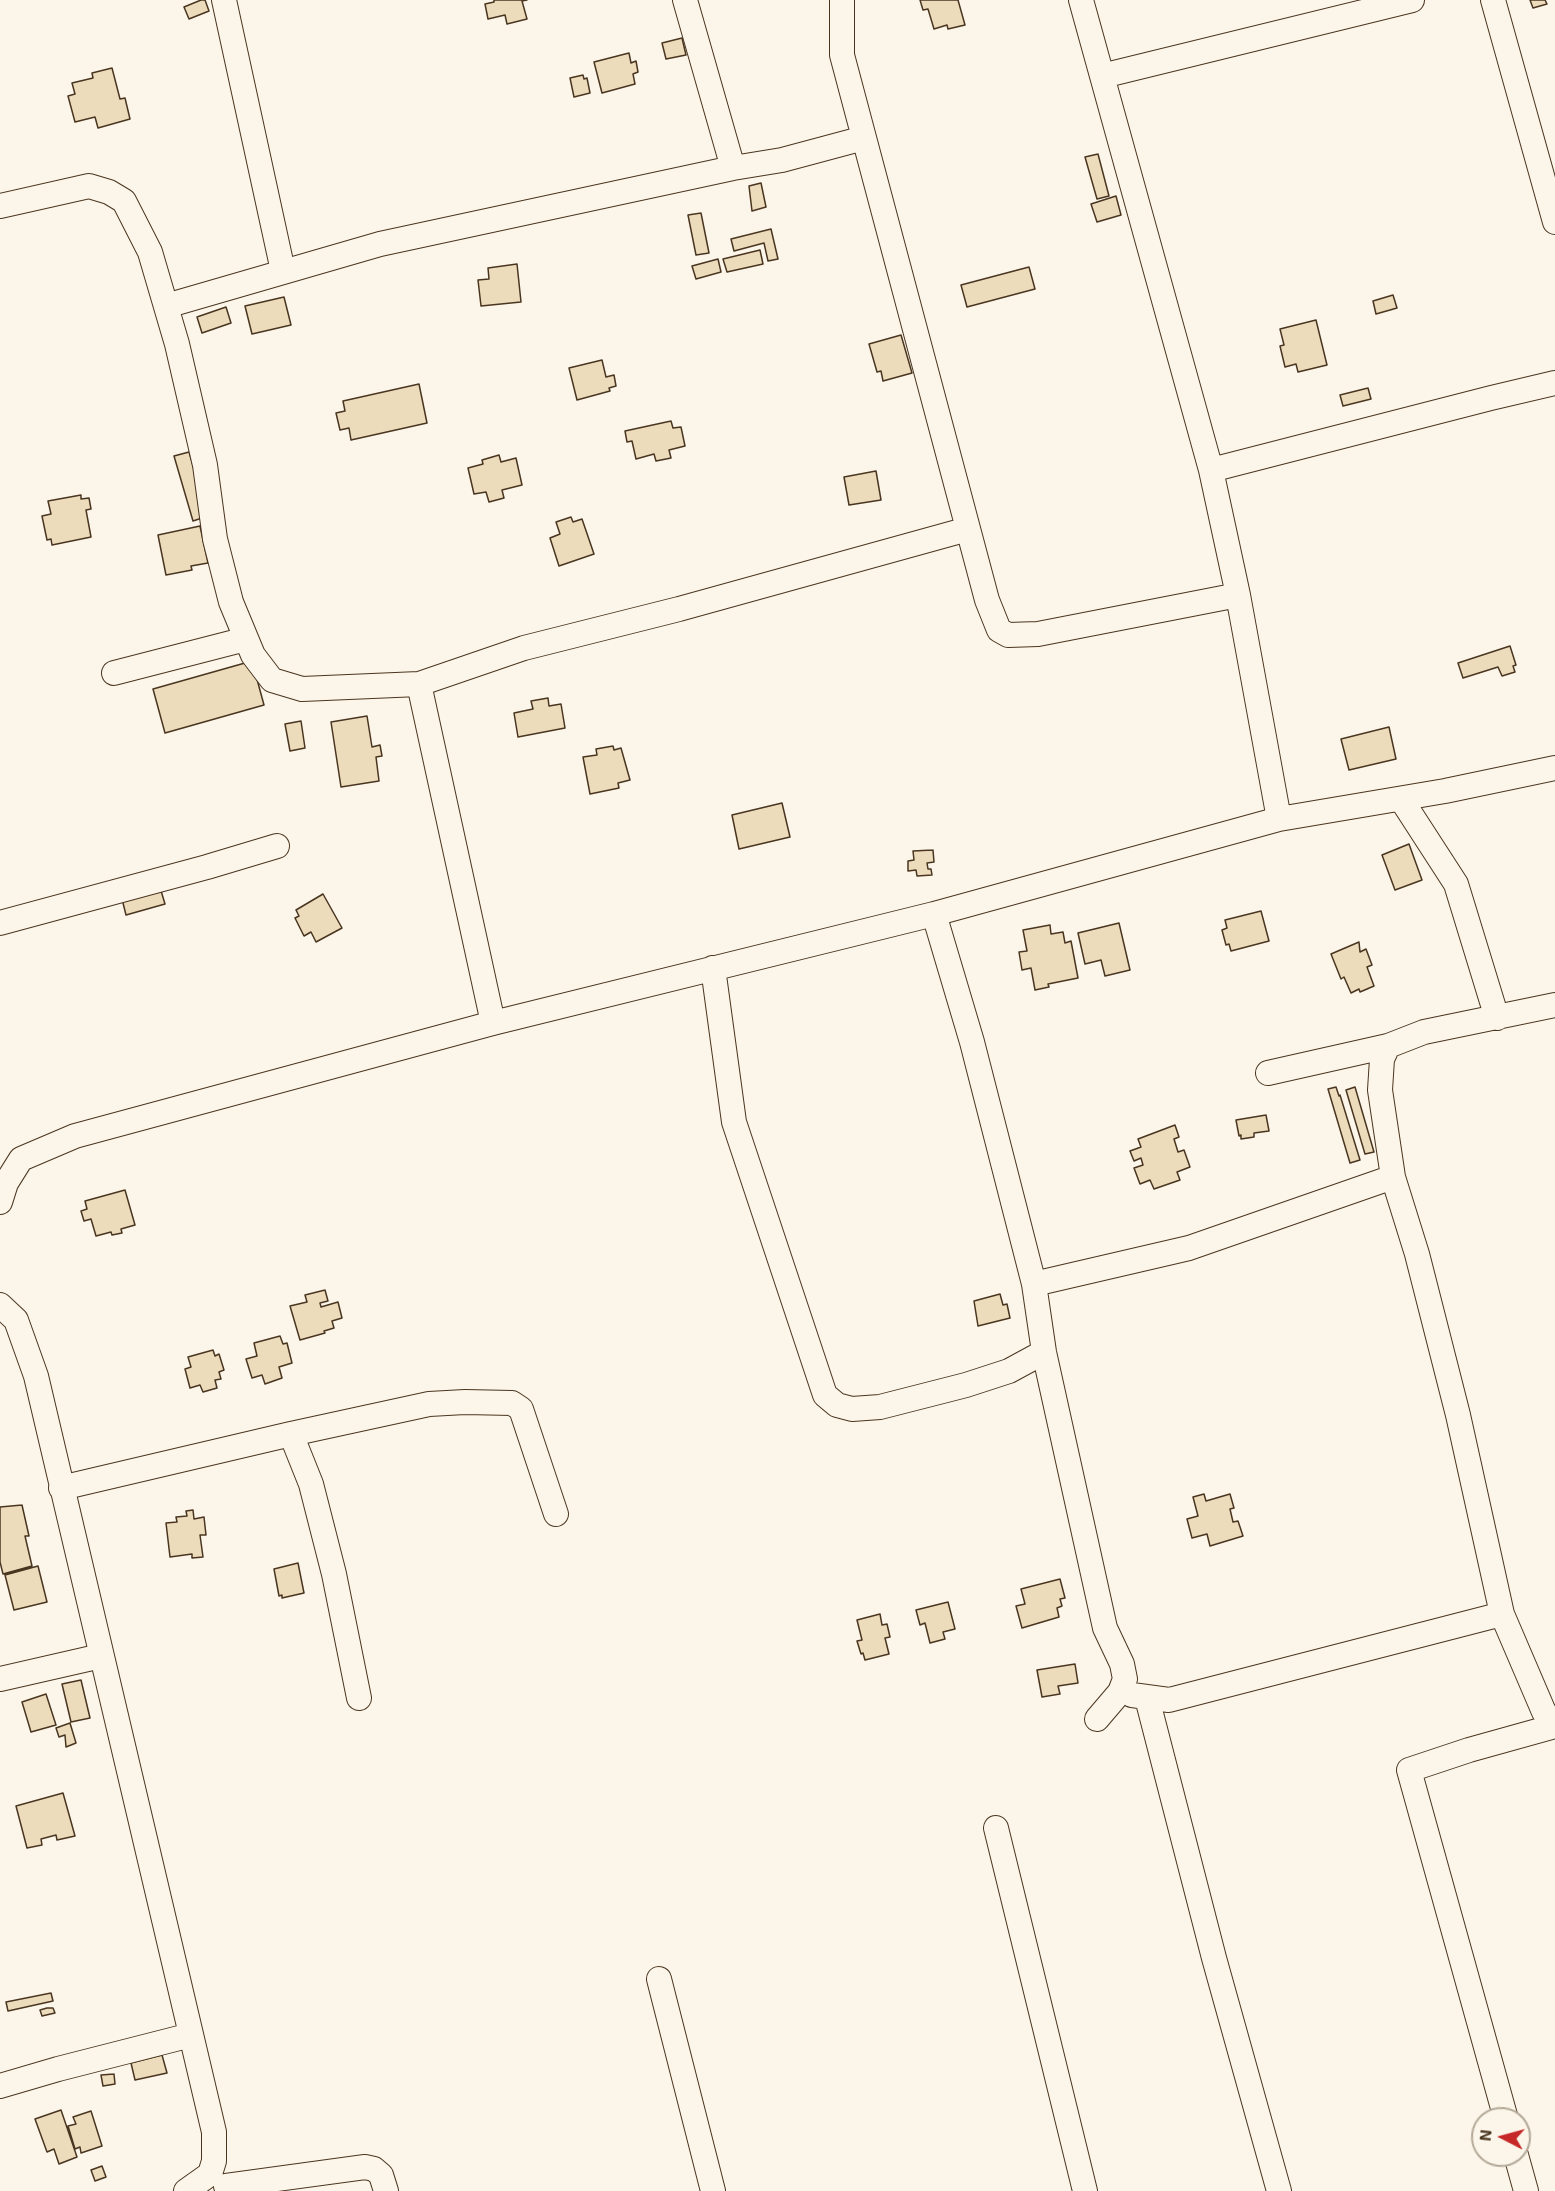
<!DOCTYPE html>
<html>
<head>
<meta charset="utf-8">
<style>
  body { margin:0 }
  #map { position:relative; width:1555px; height:2191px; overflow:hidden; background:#fbf6e9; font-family:"Exo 2",sans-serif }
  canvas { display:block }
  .north { position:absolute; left:1471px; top:2107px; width:60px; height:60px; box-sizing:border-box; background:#fbf6e9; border:2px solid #b4a999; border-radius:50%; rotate:276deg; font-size:16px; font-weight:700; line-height:24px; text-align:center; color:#4a3520 }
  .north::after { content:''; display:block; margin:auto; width:21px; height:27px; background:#c62828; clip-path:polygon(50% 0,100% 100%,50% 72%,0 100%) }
</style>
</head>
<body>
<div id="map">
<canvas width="1555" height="2191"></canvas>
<div class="north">N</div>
</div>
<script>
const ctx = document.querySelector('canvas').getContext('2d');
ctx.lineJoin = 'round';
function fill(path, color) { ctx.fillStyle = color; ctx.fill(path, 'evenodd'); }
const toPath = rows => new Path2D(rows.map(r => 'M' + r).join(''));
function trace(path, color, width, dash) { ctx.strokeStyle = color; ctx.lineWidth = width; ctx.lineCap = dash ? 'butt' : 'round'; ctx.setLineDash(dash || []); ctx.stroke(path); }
const building = toPath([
  [201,0,205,0,209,11,189,19,184,7,201,0],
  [494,0,527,0,522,1,527,19,507,24,505,15,488,19,485,4,494,2,494,0],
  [920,0,958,0,965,25,948,29,947,25,934,29,928,9,923,10,920,0],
  [1530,0,1545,0,1547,4,1533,8,1530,0],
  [682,38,686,55,666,59,662,43,682,38],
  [629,53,631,63,636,61,638,72,633,74,635,84,602,93,594,62,629,53],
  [112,68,120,99,125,98,130,119,98,128,95,117,75,122,68,96,75,94,72,83,93,78,92,73,112,68],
  [583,75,584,79,587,78,590,93,574,97,570,78,583,75],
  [1098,154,1109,196,1097,199,1085,157,1098,154],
  [761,183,766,207,752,211,749,186,761,183],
  [1116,196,1121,215,1097,222,1091,204,1116,196],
  [701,213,709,253,696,255,688,215,701,213],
  [771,229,778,259,768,261,764,243,734,251,731,239,771,229],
  [760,250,763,264,727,272,723,259,760,250],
  [718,259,721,272,696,279,692,266,718,259],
  [517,264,521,302,481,306,478,280,489,279,488,268,517,264],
  [1029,267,1035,289,967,307,961,285,1029,267],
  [1393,295,1397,308,1376,314,1373,301,1393,295],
  [284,297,291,325,252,334,245,306,284,297],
  [226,307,231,323,202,333,197,317,226,307],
  [1316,320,1327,365,1298,372,1296,364,1285,367,1280,346,1284,345,1280,329,1316,320],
  [901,335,912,373,883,381,881,371,877,372,869,344,901,335],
  [602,360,606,377,614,375,616,386,609,388,610,391,577,400,569,368,602,360],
  [419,384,427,423,351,440,349,428,340,430,336,413,345,411,343,401,419,384],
  [1368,388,1371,399,1343,406,1340,395,1368,388],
  [671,421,673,428,681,427,685,446,669,450,671,458,656,461,654,454,636,459,632,441,627,442,625,431,671,421],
  [189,452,208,516,193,521,174,456,189,452],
  [499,455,501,462,516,458,522,485,502,490,504,498,489,502,486,492,474,494,468,468,483,464,482,460,499,455],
  [876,471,881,500,849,505,844,477,876,471],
  [81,495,81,499,89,498,91,509,86,510,91,537,52,545,51,539,47,540,42,516,51,514,48,501,81,495],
  [571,517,573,522,582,519,594,554,559,566,550,538,560,534,556,522,571,517],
  [200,526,208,563,191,566,192,570,166,575,158,535,200,526],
  [1510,646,1516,665,1513,666,1515,672,1502,676,1498,667,1463,678,1458,663,1510,646],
  [252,661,264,705,165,733,153,689,252,661],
  [548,698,549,706,561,704,565,728,518,737,514,713,533,709,531,701,548,698],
  [367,716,372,747,380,745,382,756,376,757,379,781,341,787,331,722,367,716],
  [301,721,305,748,290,751,285,724,301,721],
  [1389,727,1396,759,1349,770,1341,739,1389,727],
  [613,746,614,750,621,748,630,780,618,783,619,788,590,794,583,757,597,755,596,749,613,746],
  [782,803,790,837,739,849,732,815,782,803],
  [1409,844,1422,880,1395,890,1382,855,1409,844],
  [933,850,934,862,927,863,928,869,931,869,932,875,917,876,916,870,908,871,908,861,914,860,913,851,933,850],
  [159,884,165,904,126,915,121,895,159,884],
  [323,894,342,928,316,942,311,932,304,936,295,918,299,916,296,910,323,894],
  [1261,911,1269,941,1231,951,1229,944,1226,945,1222,930,1227,928,1225,920,1261,911],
  [1119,923,1130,970,1105,976,1101,960,1085,964,1078,933,1119,923],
  [1050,925,1051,934,1063,932,1065,943,1071,941,1078,978,1048,984,1049,987,1035,990,1031,968,1022,970,1019,952,1027,951,1023,930,1050,925],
  [1359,942,1360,952,1366,949,1372,965,1367,967,1374,986,1360,992,1359,989,1351,993,1344,977,1341,979,1331,954,1359,942],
  [1336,1087,1339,1096,1340,1095,1360,1160,1350,1163,1328,1089,1336,1087],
  [1355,1087,1374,1152,1365,1154,1346,1090,1355,1087],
  [1266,1115,1269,1131,1254,1133,1254,1137,1241,1139,1241,1135,1239,1136,1236,1120,1266,1115],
  [1175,1125,1179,1137,1174,1139,1178,1152,1184,1150,1190,1167,1177,1172,1180,1180,1154,1189,1150,1180,1140,1184,1134,1168,1143,1165,1141,1158,1134,1161,1130,1151,1141,1147,1138,1139,1175,1125],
  [125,1190,135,1225,121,1229,122,1233,112,1235,111,1232,96,1236,91,1219,84,1221,81,1211,87,1209,85,1201,125,1190],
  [325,1290,328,1301,320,1303,321,1307,338,1302,342,1318,332,1321,334,1328,324,1331,325,1333,300,1340,290,1306,307,1302,305,1295,325,1290],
  [1000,1294,1003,1305,1007,1304,1010,1318,978,1326,974,1301,1000,1294],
  [280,1336,283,1344,287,1343,292,1363,279,1367,282,1378,265,1384,262,1375,252,1378,246,1359,257,1356,254,1343,280,1336],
  [213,1350,215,1356,219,1354,224,1370,219,1372,221,1379,215,1380,217,1388,203,1392,200,1385,190,1388,185,1369,191,1367,188,1357,213,1350],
  [1204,1494,1206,1501,1230,1494,1234,1508,1230,1509,1233,1522,1238,1521,1243,1536,1210,1546,1207,1534,1192,1538,1187,1519,1198,1516,1193,1497,1204,1494],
  [22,1505,29,1536,25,1536,32,1566,3,1574,0,1562,0,1507,22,1505],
  [193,1510,194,1519,204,1517,206,1535,200,1535,203,1557,192,1558,192,1554,170,1557,166,1523,177,1522,176,1517,187,1516,186,1511,193,1510],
  [298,1563,304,1593,282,1598,282,1595,279,1596,274,1569,298,1563],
  [38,1566,47,1602,14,1610,5,1575,38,1566],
  [1060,1579,1065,1598,1060,1599,1062,1606,1057,1608,1059,1617,1022,1628,1016,1606,1025,1604,1021,1589,1060,1579],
  [948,1602,955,1629,943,1632,945,1639,930,1643,925,1623,920,1625,916,1610,948,1602],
  [880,1614,882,1625,887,1624,890,1637,885,1638,889,1654,865,1660,863,1653,861,1654,857,1641,862,1640,857,1620,880,1614],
  [1075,1664,1078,1683,1058,1686,1060,1694,1042,1697,1037,1670,1075,1664],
  [81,1680,90,1718,71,1722,62,1684,81,1680],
  [46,1694,56,1725,31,1732,22,1702,46,1694],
  [70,1723,76,1743,66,1747,65,1735,59,1737,56,1728,70,1723],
  [63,1793,75,1836,57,1840,56,1835,41,1839,42,1845,27,1848,16,1806,63,1793],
  [51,1993,53,2001,8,2011,6,2002,51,1993],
  [47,2008,53,2008,55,2013,42,2016,40,2010,47,2008],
  [162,2055,167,2073,135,2080,131,2063,162,2055],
  [114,2074,115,2084,103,2086,101,2075,114,2074],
  [61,2110,77,2157,59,2164,54,2149,47,2152,35,2119,61,2110],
  [91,2111,102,2146,81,2153,80,2147,75,2149,68,2126,76,2124,73,2117,91,2111],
  [102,2166,106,2177,95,2181,91,2170,102,2166]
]);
fill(building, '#ecdcbc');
trace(building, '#4a3520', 1.5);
const minor = toPath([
  [224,0,283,271],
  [685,0,733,168],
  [842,0,842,55,987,600,999,630,1008,635,1038,634,1238,595],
  [1081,0,1211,470,1238,595,1279,819],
  [1493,0,1555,222],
  [1102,76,1412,0],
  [0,206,89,186,109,192,124,201,150,252,177,344,205,465,215,539,231,602,253,655,272,680,302,689,419,684],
  [166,306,380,244,733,168,782,160,864,138],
  [1211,470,1491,398,1555,383],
  [114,673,246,639],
  [1401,799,1456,884,1497,1018],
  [934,914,972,1042,1034,1284,1044,1352,1105,1628,1122,1664,1125,1679,1120,1692,1097,1719],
  [0,923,207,867,277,846],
  [713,968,734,1122,825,1395,837,1405,852,1409,880,1407,966,1385,1009,1371,1044,1352],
  [493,1023,419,684,524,648,679,609,968,529],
  [1388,1046,1382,1059,1380,1090,1393,1177,1417,1254,1458,1415,1502,1614,1544,1712,1555,1724],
  [1268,1073,1388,1046,1424,1032,1555,1005],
  [0,1202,6,1183,21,1159,75,1136,493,1023,934,914,1279,819,1445,791,1555,768],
  [1034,1284,1189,1248,1393,1177],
  [0,1305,16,1320,36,1376,214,2132,214,2161,210,2174,186,2191],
  [291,1434,429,1404,465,1402,512,1403,521,1409,556,1514],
  [61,1488,291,1434,311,1484,334,1574,359,1698],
  [0,1679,101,1656],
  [1132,1695,1169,1700,1502,1614],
  [1147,1698,1214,1958,1279,2191],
  [996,1828,1085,2191],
  [659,1979,713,2191],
  [0,2086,58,2069,191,2035],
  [1506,2119,1409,1770,1469,1750,1555,1726],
  [1516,2155,1526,2191],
  [226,2186,365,2167,374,2169,381,2175,386,2191]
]);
trace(minor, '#4a3520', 26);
trace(minor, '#fbf6e9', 24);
</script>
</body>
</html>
